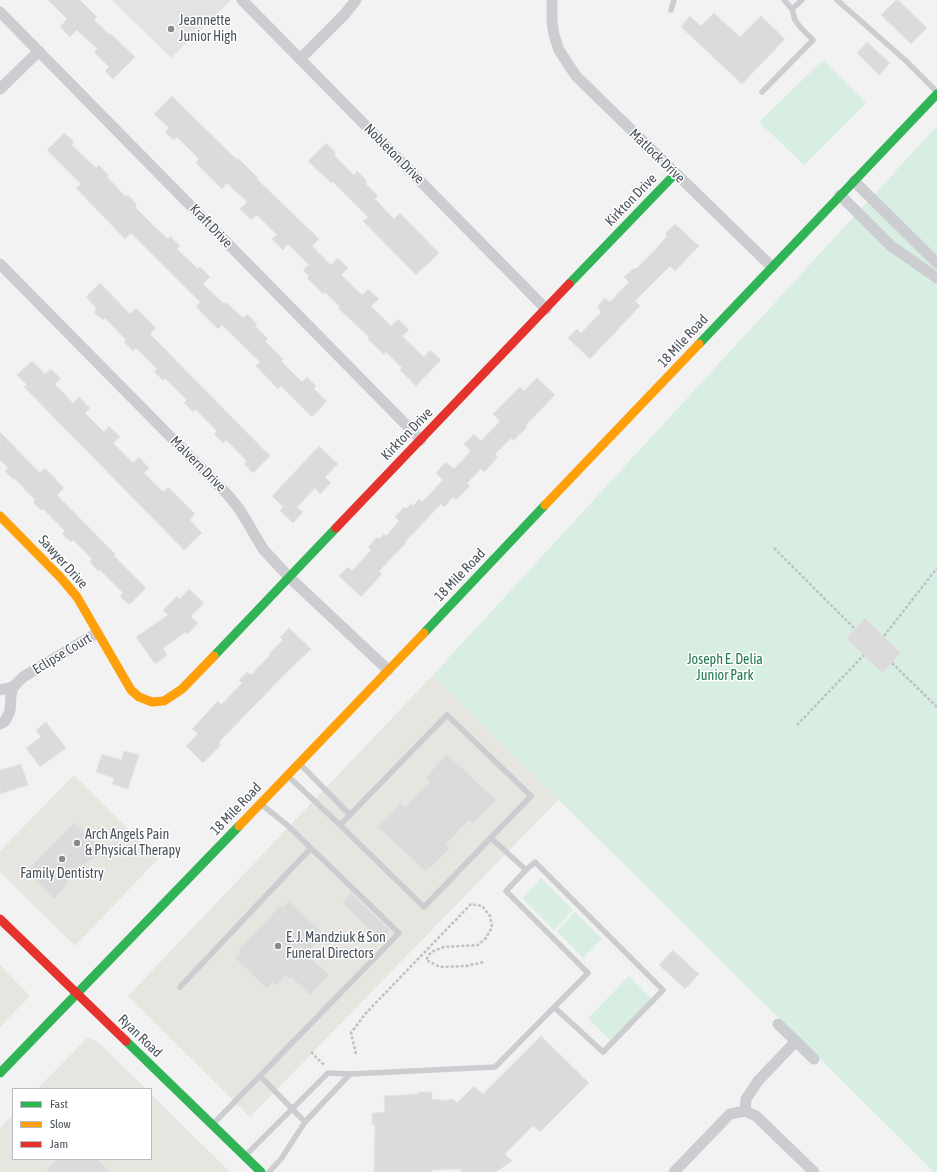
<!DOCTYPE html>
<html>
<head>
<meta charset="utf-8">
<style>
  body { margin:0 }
  #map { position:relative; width:937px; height:1172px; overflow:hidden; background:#f2f2f2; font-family:"Asap Condensed",sans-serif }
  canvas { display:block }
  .legend { position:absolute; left:12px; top:1088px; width:140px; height:72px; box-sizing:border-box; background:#fff; border:1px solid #b7babe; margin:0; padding:5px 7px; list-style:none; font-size:12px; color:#4b535c }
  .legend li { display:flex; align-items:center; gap:8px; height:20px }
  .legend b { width:20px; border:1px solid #b7babe }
</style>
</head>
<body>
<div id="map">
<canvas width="937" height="1172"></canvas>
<ul class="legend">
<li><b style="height:5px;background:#30b455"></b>Fast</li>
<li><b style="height:5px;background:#ff9f0a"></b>Slow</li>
<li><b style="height:5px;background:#e5322d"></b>Jam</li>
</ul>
</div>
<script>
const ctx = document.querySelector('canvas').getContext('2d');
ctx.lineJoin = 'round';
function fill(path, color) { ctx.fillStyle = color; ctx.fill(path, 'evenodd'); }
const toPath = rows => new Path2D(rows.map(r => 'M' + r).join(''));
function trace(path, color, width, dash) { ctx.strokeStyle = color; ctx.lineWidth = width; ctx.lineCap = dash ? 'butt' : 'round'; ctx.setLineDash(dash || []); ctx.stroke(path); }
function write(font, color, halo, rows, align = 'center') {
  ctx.font = font + ' "Asap Condensed",sans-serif'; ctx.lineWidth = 3; ctx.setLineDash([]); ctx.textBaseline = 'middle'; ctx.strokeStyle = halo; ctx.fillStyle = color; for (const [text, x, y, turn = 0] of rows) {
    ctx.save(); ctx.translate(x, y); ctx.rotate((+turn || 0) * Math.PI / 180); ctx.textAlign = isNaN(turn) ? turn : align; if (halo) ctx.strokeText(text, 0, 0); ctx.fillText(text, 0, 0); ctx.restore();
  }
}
fill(toPath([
  [433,675,559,799,250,1117,128,996],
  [74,775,158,859,75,946,0,872,0,851],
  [0,965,30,996,0,1027],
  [87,1038,93,1040,99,1043,146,1089,37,1089],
  [151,1094,230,1172,0,1172,0,1128,13,1114,13,1159,151,1159]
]), '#e6e5e0');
fill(toPath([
  [112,0,231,0,171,58]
]), '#e4e3e3');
fill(toPath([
  [823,60,866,103,804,165,759,122],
  [937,126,937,1172,934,1172,433,675],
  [541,878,573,910,554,930,522,898],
  [575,912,602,939,583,958,557,931],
  [629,976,653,1000,612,1042,588,1018]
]), '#d9eee3');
const building = toPath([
  [48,0,80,0,97,17,94,20,110,35,111,34,135,57,113,79,105,71,109,67,94,52,97,49,77,30,70,37,60,27,67,19,48,0],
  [896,0,898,0,927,28,911,44,881,15,896,0],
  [714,13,740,37,761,16,785,39,742,84,681,27,690,16,701,26,714,13],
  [867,42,890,63,879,75,857,53,867,42],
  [172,96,237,160,238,158,258,178,257,179,319,239,312,246,331,265,338,258,348,268,341,275,362,295,368,289,379,299,371,306,391,326,398,319,409,330,402,336,424,357,430,350,441,360,416,386,400,370,402,368,386,352,384,355,368,339,369,337,338,308,340,307,325,292,323,294,307,278,309,276,303,270,309,265,288,244,283,250,272,239,277,235,257,215,251,220,240,209,247,202,227,183,222,189,196,163,199,159,177,137,174,140,165,132,169,128,154,114,172,96],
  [64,133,74,142,72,145,96,168,99,165,108,175,107,177,126,197,128,195,137,205,135,207,154,226,168,239,170,236,180,246,177,249,198,269,200,267,210,277,203,284,224,304,226,302,243,318,247,314,257,324,255,326,268,339,265,341,283,359,281,361,302,382,307,377,316,386,314,389,327,401,312,417,281,386,278,389,256,366,260,362,222,325,218,329,196,307,200,302,131,233,125,239,76,188,81,184,47,150,64,133],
  [326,143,336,153,334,155,354,175,357,171,367,181,365,183,378,196,375,199,394,219,400,213,439,253,416,275,363,221,368,217,333,182,331,183,308,161,326,143],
  [675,224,699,246,675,271,670,266,635,301,640,306,590,359,568,338,577,329,581,333,601,312,597,307,605,298,610,302,629,282,624,277,634,268,636,269,654,251,667,236,665,234,675,224],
  [100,283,130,314,136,308,156,328,150,334,270,456,253,473,244,464,247,461,226,440,223,443,214,434,217,431,195,409,193,412,184,403,187,400,165,378,163,380,154,372,157,369,136,348,133,351,124,342,126,340,105,318,103,320,94,312,97,309,86,297,100,283],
  [32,361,45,374,51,369,61,379,55,384,73,403,79,397,90,408,85,413,104,432,109,426,120,437,113,443,133,463,139,457,149,468,144,473,163,492,168,487,195,514,190,520,202,533,184,550,24,387,27,385,17,375,32,361],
  [537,378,555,395,526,425,527,427,513,441,511,438,495,454,498,457,484,472,481,469,467,483,470,486,456,500,453,497,444,507,441,504,405,542,406,543,379,571,382,574,361,597,339,576,348,567,352,571,371,550,368,547,377,537,379,539,384,534,386,536,399,521,395,517,404,507,406,509,411,504,413,506,419,499,422,502,443,480,436,473,446,462,454,469,471,451,464,444,474,434,481,441,500,421,493,414,520,387,524,391,537,378],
  [0,432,40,473,45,468,64,488,57,495,115,554,114,556,146,588,129,605,120,596,123,593,100,570,98,571,90,562,92,559,73,540,71,542,62,534,65,531,43,509,41,510,33,502,35,500,15,479,14,480,5,471,8,468,0,460,0,432],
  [319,446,338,464,325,477,331,483,320,494,315,488,297,507,303,512,293,523,280,511,283,507,272,496,319,446],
  [189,589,204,603,191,616,198,623,188,634,186,632,163,648,167,655,155,664,136,637,168,615,163,610,177,596,180,599,189,589],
  [865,618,901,653,882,673,846,638,865,618],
  [289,628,311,649,287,672,219,742,221,745,203,763,186,746,198,734,192,729,218,701,221,705,242,683,239,680,247,672,251,675,270,655,269,654,283,640,280,637,289,628],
  [46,722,66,748,40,767,26,748,41,737,36,730,46,722],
  [124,751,139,755,128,789,112,784,114,778,96,772,102,754,121,760,124,751],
  [447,754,496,800,473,824,469,820,446,844,450,848,426,872,378,827,401,803,405,807,429,782,425,778,447,754],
  [21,764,28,785,0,794,0,770,21,764],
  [74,823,102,850,93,859,83,865,69,880,63,890,54,899,26,871,74,823],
  [351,893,390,930,380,940,342,903,351,893],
  [289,901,322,932,316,939,318,941,309,951,312,955,310,957,329,975,310,995,291,977,289,979,285,976,276,986,273,983,267,989,235,958,241,953,238,950,281,905,283,907,289,901],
  [673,950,699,974,685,989,659,965,673,950],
  [541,1036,589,1083,540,1132,533,1126,505,1154,512,1161,496,1172,461,1172,461,1169,432,1170,432,1172,374,1172,375,1125,372,1125,372,1113,385,1112,384,1096,418,1094,418,1092,432,1092,432,1100,440,1099,441,1101,453,1099,457,1103,474,1086,483,1094,541,1036],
  [57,1159,97,1159,110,1172,45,1172,57,1159]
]);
fill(building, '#dbdbdc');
trace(building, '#e4e4e4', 1);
trace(toPath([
  [774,548,855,629],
  [884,636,937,568],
  [892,663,937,707],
  [797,725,864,655],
  [311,1052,324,1065],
  [356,1054,351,1033,366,1013,471,904,482,906,490,916,492,927,486,938,478,945,444,947,431,952,426,960,440,967,466,966,484,962]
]), '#bbc4c2', 2.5, [3, 2]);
trace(toPath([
  [784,0,792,9,802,0],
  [837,0,905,60,937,92],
  [671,10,674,0],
  [762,92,813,40,800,27,795,20,792,9],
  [447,715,531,796,424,907,340,825,447,715],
  [301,765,350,815],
  [289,777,340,825],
  [526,870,535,862,663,990,603,1052,554,1007],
  [180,987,311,848],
  [260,1076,305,1122],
  [214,1123,399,933,286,824,262,805],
  [246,1155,328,1073,350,1074,495,1067,588,973,506,891,526,870,491,838],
  [269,1172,281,1159,305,1122,350,1074]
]), '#cccdd0', 5.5);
trace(toPath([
  [242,0,546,309],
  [552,0,552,22,554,35,559,50,576,76,772,267],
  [0,12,421,440],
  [300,59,344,15,356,0],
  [0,89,39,51],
  [854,181,937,263],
  [840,195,891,246,937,278],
  [0,264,228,495,240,510,263,549,289,577,388,670],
  [0,690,13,687,23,677,97,633],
  [0,724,5,721,10,711,11,695,13,687],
  [778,1024,814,1059],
  [745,1111,746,1099,758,1081,796,1041],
  [674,1172,730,1114,745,1111,756,1116,814,1172]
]), '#cccdd0', 11);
trace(toPath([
  [569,284,675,174],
  [699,344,937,94],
  [424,633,545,505],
  [214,656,336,528],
  [126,1041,261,1172],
  [0,1073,239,826]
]), '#30b455', 9);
trace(toPath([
  [545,505,699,344],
  [0,516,61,578,77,597,131,690,139,697,152,702,164,701,182,689,214,656],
  [239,826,424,633]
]), '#ff9f0a', 9);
trace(toPath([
  [336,528,569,284],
  [0,919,126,1041]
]), '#e5322d', 9);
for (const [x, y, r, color] of [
  [171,29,4,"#858b90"],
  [77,843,4,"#858b90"],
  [62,859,4,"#858b90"],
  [278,946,4,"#858b90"]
]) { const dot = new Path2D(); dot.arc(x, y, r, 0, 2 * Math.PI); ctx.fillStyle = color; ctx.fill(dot); trace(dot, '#fff', 1.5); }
write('14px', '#4b535c', '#fff', [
  ["Jeannette",179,21],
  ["Junior High",179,37],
  ["Arch Angels Pain",85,835],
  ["& Physical Therapy",85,851],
  ["Family Dentistry",62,874,"center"],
  ["E. J. Mandziuk & Son",286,938],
  ["Funeral Directors",286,954]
], 'left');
write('14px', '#4b535c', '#fff', [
  ["Nobleton Drive",394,154,45],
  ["Matlock Drive",657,156,44],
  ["Kirkton Drive",631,200,-46],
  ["Kraft Drive",211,226,46],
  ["18 Mile Road",683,341,-47],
  ["Kirkton Drive",407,434,-46],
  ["Malvern Drive",198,464,45],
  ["Sawyer Drive",63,562,48],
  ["18 Mile Road",460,575,-46],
  ["Eclipse Court",62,654,-31],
  ["18 Mile Road",236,809,-46],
  ["Ryan Road",140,1036,44]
]);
write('14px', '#227753', '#fff', [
  ["Joseph E. Delia",725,660],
  ["Junior Park",725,676]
]);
</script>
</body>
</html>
